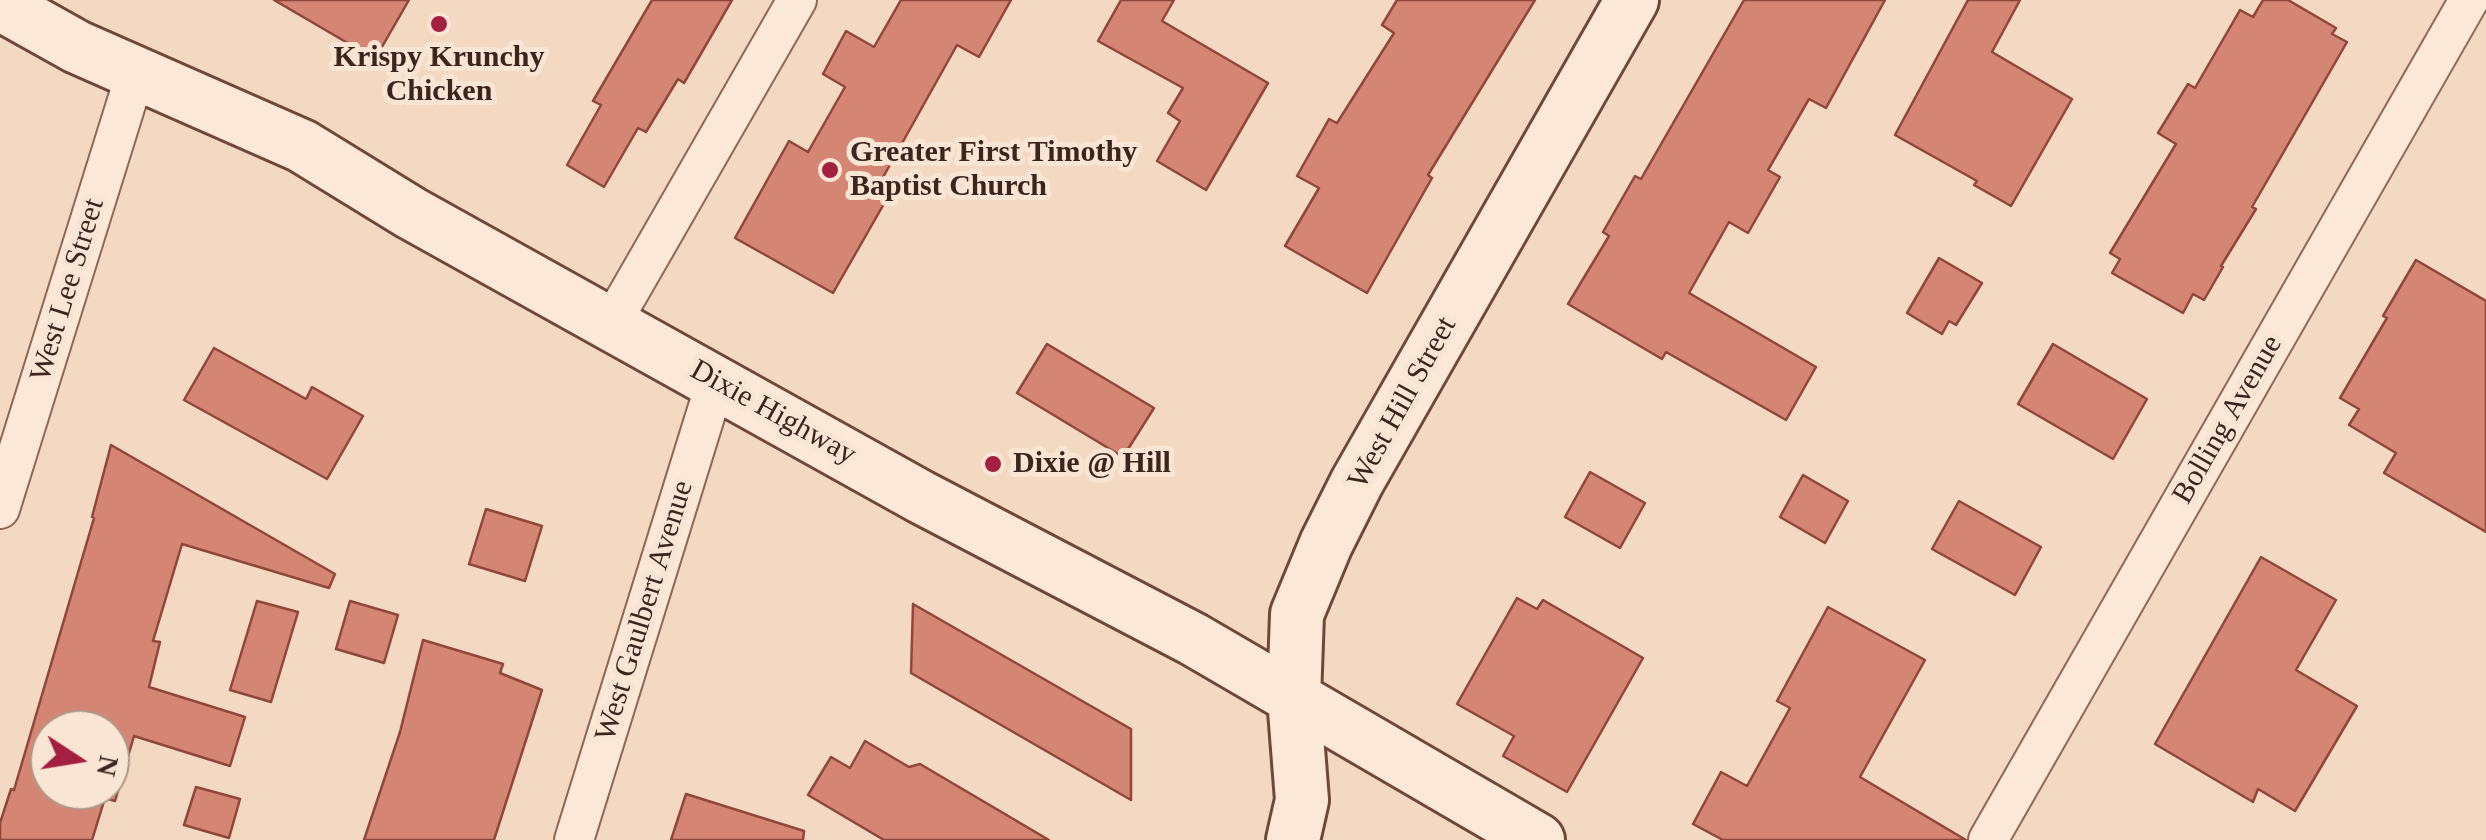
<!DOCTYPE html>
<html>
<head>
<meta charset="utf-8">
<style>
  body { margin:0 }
  #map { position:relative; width:2486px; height:840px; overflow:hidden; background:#f3d8c2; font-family:Georgia,serif }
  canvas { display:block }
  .north { position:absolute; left:30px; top:710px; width:100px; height:100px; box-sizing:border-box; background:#f9e5d3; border:2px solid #ae988a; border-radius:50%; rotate:102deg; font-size:28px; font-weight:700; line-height:40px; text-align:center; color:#3d241d }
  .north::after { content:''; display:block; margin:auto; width:35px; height:45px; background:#a42041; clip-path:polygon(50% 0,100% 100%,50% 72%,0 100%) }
</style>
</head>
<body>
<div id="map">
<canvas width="2486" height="840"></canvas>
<div class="north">N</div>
</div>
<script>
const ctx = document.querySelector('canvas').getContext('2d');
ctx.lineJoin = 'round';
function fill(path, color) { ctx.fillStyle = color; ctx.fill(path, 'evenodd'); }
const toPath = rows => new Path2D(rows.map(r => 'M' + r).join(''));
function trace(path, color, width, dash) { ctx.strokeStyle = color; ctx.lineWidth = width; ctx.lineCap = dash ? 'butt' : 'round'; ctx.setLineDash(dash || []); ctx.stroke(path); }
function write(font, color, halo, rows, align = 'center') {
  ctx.font = font + ' Georgia,serif'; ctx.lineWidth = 10; ctx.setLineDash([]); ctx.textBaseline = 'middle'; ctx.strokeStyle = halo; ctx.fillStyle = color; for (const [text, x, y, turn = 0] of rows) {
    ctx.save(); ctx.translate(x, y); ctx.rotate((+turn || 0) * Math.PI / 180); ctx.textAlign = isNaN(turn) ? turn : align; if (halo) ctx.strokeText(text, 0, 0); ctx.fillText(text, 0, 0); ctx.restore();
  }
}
const building = toPath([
  [274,0,409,0,375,59,274,0],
  [652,0,732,0,684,83,678,79,646,132,638,128,604,187,567,165,601,105,593,101,652,0],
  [901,0,1011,0,979,57,957,45,877,188,889,195,833,293,735,238,789,141,808,152,845,87,823,74,846,31,874,47,901,0],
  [1121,0,1174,0,1162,21,1268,83,1206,190,1157,161,1180,121,1168,113,1183,88,1098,41,1121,0],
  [1397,0,1535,0,1428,175,1432,178,1367,293,1285,246,1319,188,1297,176,1329,119,1337,123,1394,33,1382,25,1397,0],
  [1744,0,1885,0,1826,108,1809,99,1768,170,1780,177,1748,233,1729,222,1689,293,1816,367,1786,420,1666,352,1662,359,1568,304,1609,236,1603,232,1635,176,1641,179,1744,0],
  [1968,0,2020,0,1992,52,2072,99,2011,206,1974,185,1977,181,1895,135,1968,0],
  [2263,0,2288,0,2336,28,2332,34,2347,42,2252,207,2256,209,2221,266,2223,267,2204,300,2193,294,2183,313,2112,273,2120,259,2110,253,2176,144,2158,133,2188,84,2195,88,2240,10,2253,17,2263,0],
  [1939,258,1982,283,1956,325,1949,321,1942,334,1907,313,1939,258],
  [2416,260,2486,301,2486,532,2384,473,2396,453,2349,425,2359,409,2340,398,2387,318,2383,316,2416,260],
  [1047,344,1154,408,1123,457,1017,393,1047,344],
  [2053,344,2147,399,2113,459,2018,404,2053,344],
  [214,348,306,399,312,387,363,416,327,479,184,400,214,348],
  [111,445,335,574,329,588,182,544,153,641,160,642,149,687,245,717,230,766,134,736,115,801,105,798,92,840,0,840,0,823,11,789,14,790,94,518,92,517,111,445],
  [50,730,110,730,110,790,50,790,50,730],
  [1590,472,1645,503,1620,548,1565,517,1590,472],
  [1803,475,1848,501,1825,543,1780,517,1803,475],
  [1959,501,2041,547,2015,595,1932,549,1959,501],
  [486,509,542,526,525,581,469,564,486,509],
  [2261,557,2336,600,2296,670,2357,706,2295,811,2258,789,2253,802,2155,744,2261,557],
  [1517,598,1537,609,1543,600,1643,658,1567,792,1503,756,1514,736,1457,704,1517,598],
  [257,601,298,612,271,702,230,690,257,601],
  [350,601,398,615,384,663,336,649,350,601],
  [913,604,1131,729,1131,800,911,673,913,604],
  [1828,607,1925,660,1860,777,1966,840,1723,840,1693,824,1721,772,1747,786,1790,708,1777,701,1828,607],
  [423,640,503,664,500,673,542,690,494,840,364,840,400,732,423,640],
  [865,741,909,767,920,764,1049,840,884,840,808,795,831,757,850,768,865,741],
  [196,787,240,799,229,838,184,825,196,787],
  [686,794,804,831,803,840,671,840,686,794]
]);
fill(building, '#d58574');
trace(building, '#90473a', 2.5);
const street = toPath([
  [612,322,797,0],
  [0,509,136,72],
  [574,840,716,381],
  [1988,840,2469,0]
]);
const secondary = toPath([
  [0,4,77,47,302,146,411,213,921,497,1193,639,1538,840],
  [1293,840,1302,800,1294,698,1297,614,1326,544,1357,482,1632,0]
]);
trace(street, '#8f6757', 42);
trace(secondary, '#70483a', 58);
trace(street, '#fce8d7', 38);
trace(secondary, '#fce8d7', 52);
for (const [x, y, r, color] of [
  [439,24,10,"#a42041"],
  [830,170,10,"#a42041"],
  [993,464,10,"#a42041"]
]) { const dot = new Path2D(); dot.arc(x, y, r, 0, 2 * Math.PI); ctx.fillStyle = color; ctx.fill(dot); trace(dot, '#f9e5d3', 4); }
write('bold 30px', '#3d241d', '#f9e5d3', [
  ["Krispy Krunchy",439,58,"center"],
  ["Chicken",439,92,"center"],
  ["Greater First Timothy",850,153],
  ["Baptist Church",850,187],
  ["Dixie @ Hill",1013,464]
], 'left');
write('30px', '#3d241d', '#f9e5d3', [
  ["West Lee Street",68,290,-73],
  ["West Hill Street",1403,403,-61],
  ["Dixie Highway",773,413,29],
  ["Bolling Avenue",2228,420,-60],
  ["West Gaulbert Avenue",645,611,-73]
]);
</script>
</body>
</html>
